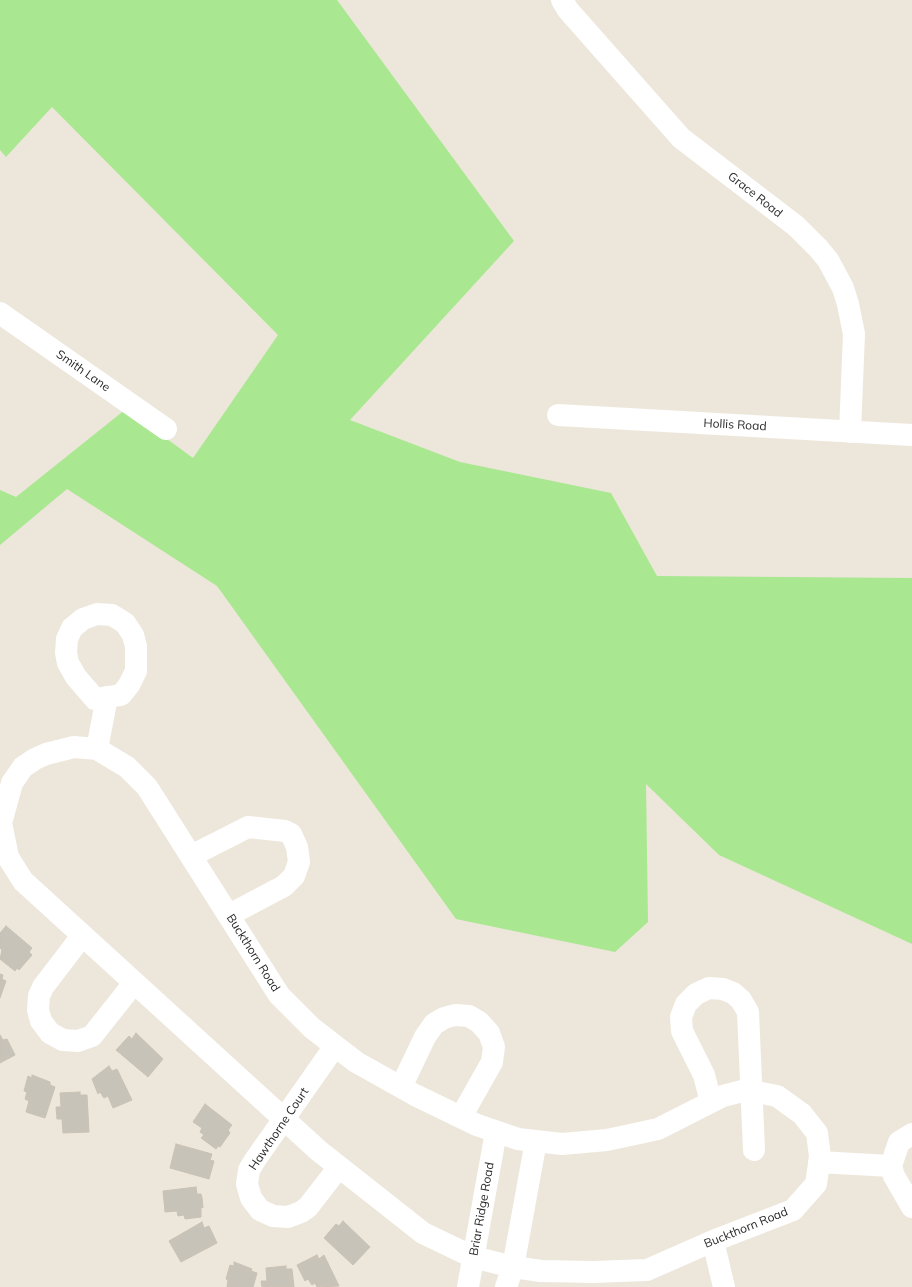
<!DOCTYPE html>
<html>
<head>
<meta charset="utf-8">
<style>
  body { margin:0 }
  canvas { display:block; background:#ede6da }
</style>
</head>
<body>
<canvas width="912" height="1287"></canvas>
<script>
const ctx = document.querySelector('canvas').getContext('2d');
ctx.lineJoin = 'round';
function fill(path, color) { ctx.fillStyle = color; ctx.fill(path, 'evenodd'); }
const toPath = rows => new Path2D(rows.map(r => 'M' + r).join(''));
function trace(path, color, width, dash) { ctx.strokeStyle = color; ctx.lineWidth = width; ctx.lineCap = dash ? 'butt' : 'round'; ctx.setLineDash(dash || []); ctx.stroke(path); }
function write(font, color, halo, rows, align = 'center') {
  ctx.font = font + ' Mulish,sans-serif'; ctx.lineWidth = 4; ctx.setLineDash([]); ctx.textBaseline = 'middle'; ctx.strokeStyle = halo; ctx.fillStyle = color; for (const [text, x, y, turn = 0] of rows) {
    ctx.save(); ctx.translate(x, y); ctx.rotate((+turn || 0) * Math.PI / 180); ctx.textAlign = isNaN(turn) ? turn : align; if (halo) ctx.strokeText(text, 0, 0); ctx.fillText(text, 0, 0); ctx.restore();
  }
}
fill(toPath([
  [0,0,337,0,514,241,350,420,460,462,611,493,657,576,912,578,912,944,719,855,646,784,648,922,615,952,456,919,217,586,67,489,0,545,0,490,16,497,126,409,193,458,278,335,52,107,6,157,0,150]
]), '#a9e891');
const building = toPath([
  [6,926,32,948,29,952,32,955,19,970,17,968,15,971,0,959,2,950,0,948,0,933,6,926],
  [0,974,3,975,2,979,6,981,0,998,0,974],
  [136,1033,163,1059,148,1077,116,1050,129,1036,132,1039,136,1033],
  [0,1035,3,1040,7,1039,15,1055,0,1063,0,1035],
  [109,1066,112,1071,117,1069,132,1100,113,1108,108,1096,104,1098,100,1092,98,1094,92,1079,109,1066],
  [32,1075,50,1082,50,1085,55,1087,45,1118,26,1112,29,1101,25,1099,27,1092,24,1091,28,1076,32,1078,32,1075],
  [80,1092,80,1095,87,1095,89,1132,63,1133,62,1119,57,1119,56,1107,61,1107,60,1093,80,1092],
  [205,1104,232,1125,228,1130,230,1133,220,1147,218,1146,216,1149,201,1138,204,1135,200,1132,202,1128,193,1122,205,1104],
  [176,1144,212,1154,210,1160,214,1161,209,1179,170,1168,176,1144],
  [196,1187,197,1194,201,1194,202,1198,203,1208,201,1207,201,1217,185,1219,184,1215,178,1216,177,1211,165,1212,163,1191,196,1187],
  [343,1221,370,1247,353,1265,324,1238,336,1224,339,1226,343,1221],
  [202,1222,204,1228,209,1226,217,1243,181,1262,169,1241,202,1222],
  [317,1255,319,1259,324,1255,339,1286,317,1287,315,1283,312,1285,308,1279,305,1281,297,1265,317,1255],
  [234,1262,252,1269,251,1271,257,1273,253,1287,227,1287,228,1280,226,1279,230,1265,234,1266,234,1262],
  [286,1266,286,1269,292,1269,294,1287,262,1287,261,1281,267,1281,266,1268,286,1266]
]);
fill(building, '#c8c3b9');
trace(building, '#c8c2b3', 1);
trace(toPath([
  [562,0,568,10,681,138,796,226,818,248,828,260,843,288,848,304,854,334,850,432],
  [0,313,166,429],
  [558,415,912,435],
  [97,614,112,615,125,623,133,635,136,646,136,671,129,685,121,695,95,699,76,677,68,663,66,653,67,639,72,628,83,619,97,614],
  [74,747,97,749,127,767,147,787,279,995,312,1028,356,1062,415,1095,477,1125,518,1139,562,1144,607,1140,658,1129,723,1096,746,1090,777,1096,802,1114,817,1133,820,1157,816,1184,793,1210,713,1241,647,1270,593,1272,541,1271,513,1267,473,1257,423,1233,319,1151,23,881,8,857,1,823,12,783,23,767,35,759,46,754,74,747],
  [97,749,107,697],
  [191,856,248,827,285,831,291,834,297,847,299,862,294,876,284,886,229,915],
  [82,936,43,987,39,996,38,1010,41,1021,50,1033,63,1040,78,1041,92,1036,134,983],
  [335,1046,255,1160,249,1170,247,1184,251,1198,260,1210,273,1216,288,1217,301,1212,308,1207,339,1167],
  [401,1087,425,1037,434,1024,444,1018,455,1015,469,1016,479,1022,489,1033,494,1047,492,1062,461,1117],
  [711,1102,704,1075,682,1031,681,1017,686,1004,696,994,709,988,723,989,733,993,741,1000,748,1012,754,1150],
  [912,1134,899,1142,891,1166,894,1176,912,1207],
  [819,1162,891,1166],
  [713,1241,724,1287],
  [468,1287,496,1132],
  [506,1287,513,1267,536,1141]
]), '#fff', 22);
write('12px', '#292929', '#fff', [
  ["Grace Road",755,195,38],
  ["Smith Lane",83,371,35],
  ["Hollis Road",735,425,3],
  ["Buckthorn Road",253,953,58],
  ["Hawthorne Court",279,1129,-56],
  ["Briar Ridge Road",482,1209,-80],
  ["Buckthorn Road",746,1228,-22]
]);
</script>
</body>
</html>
